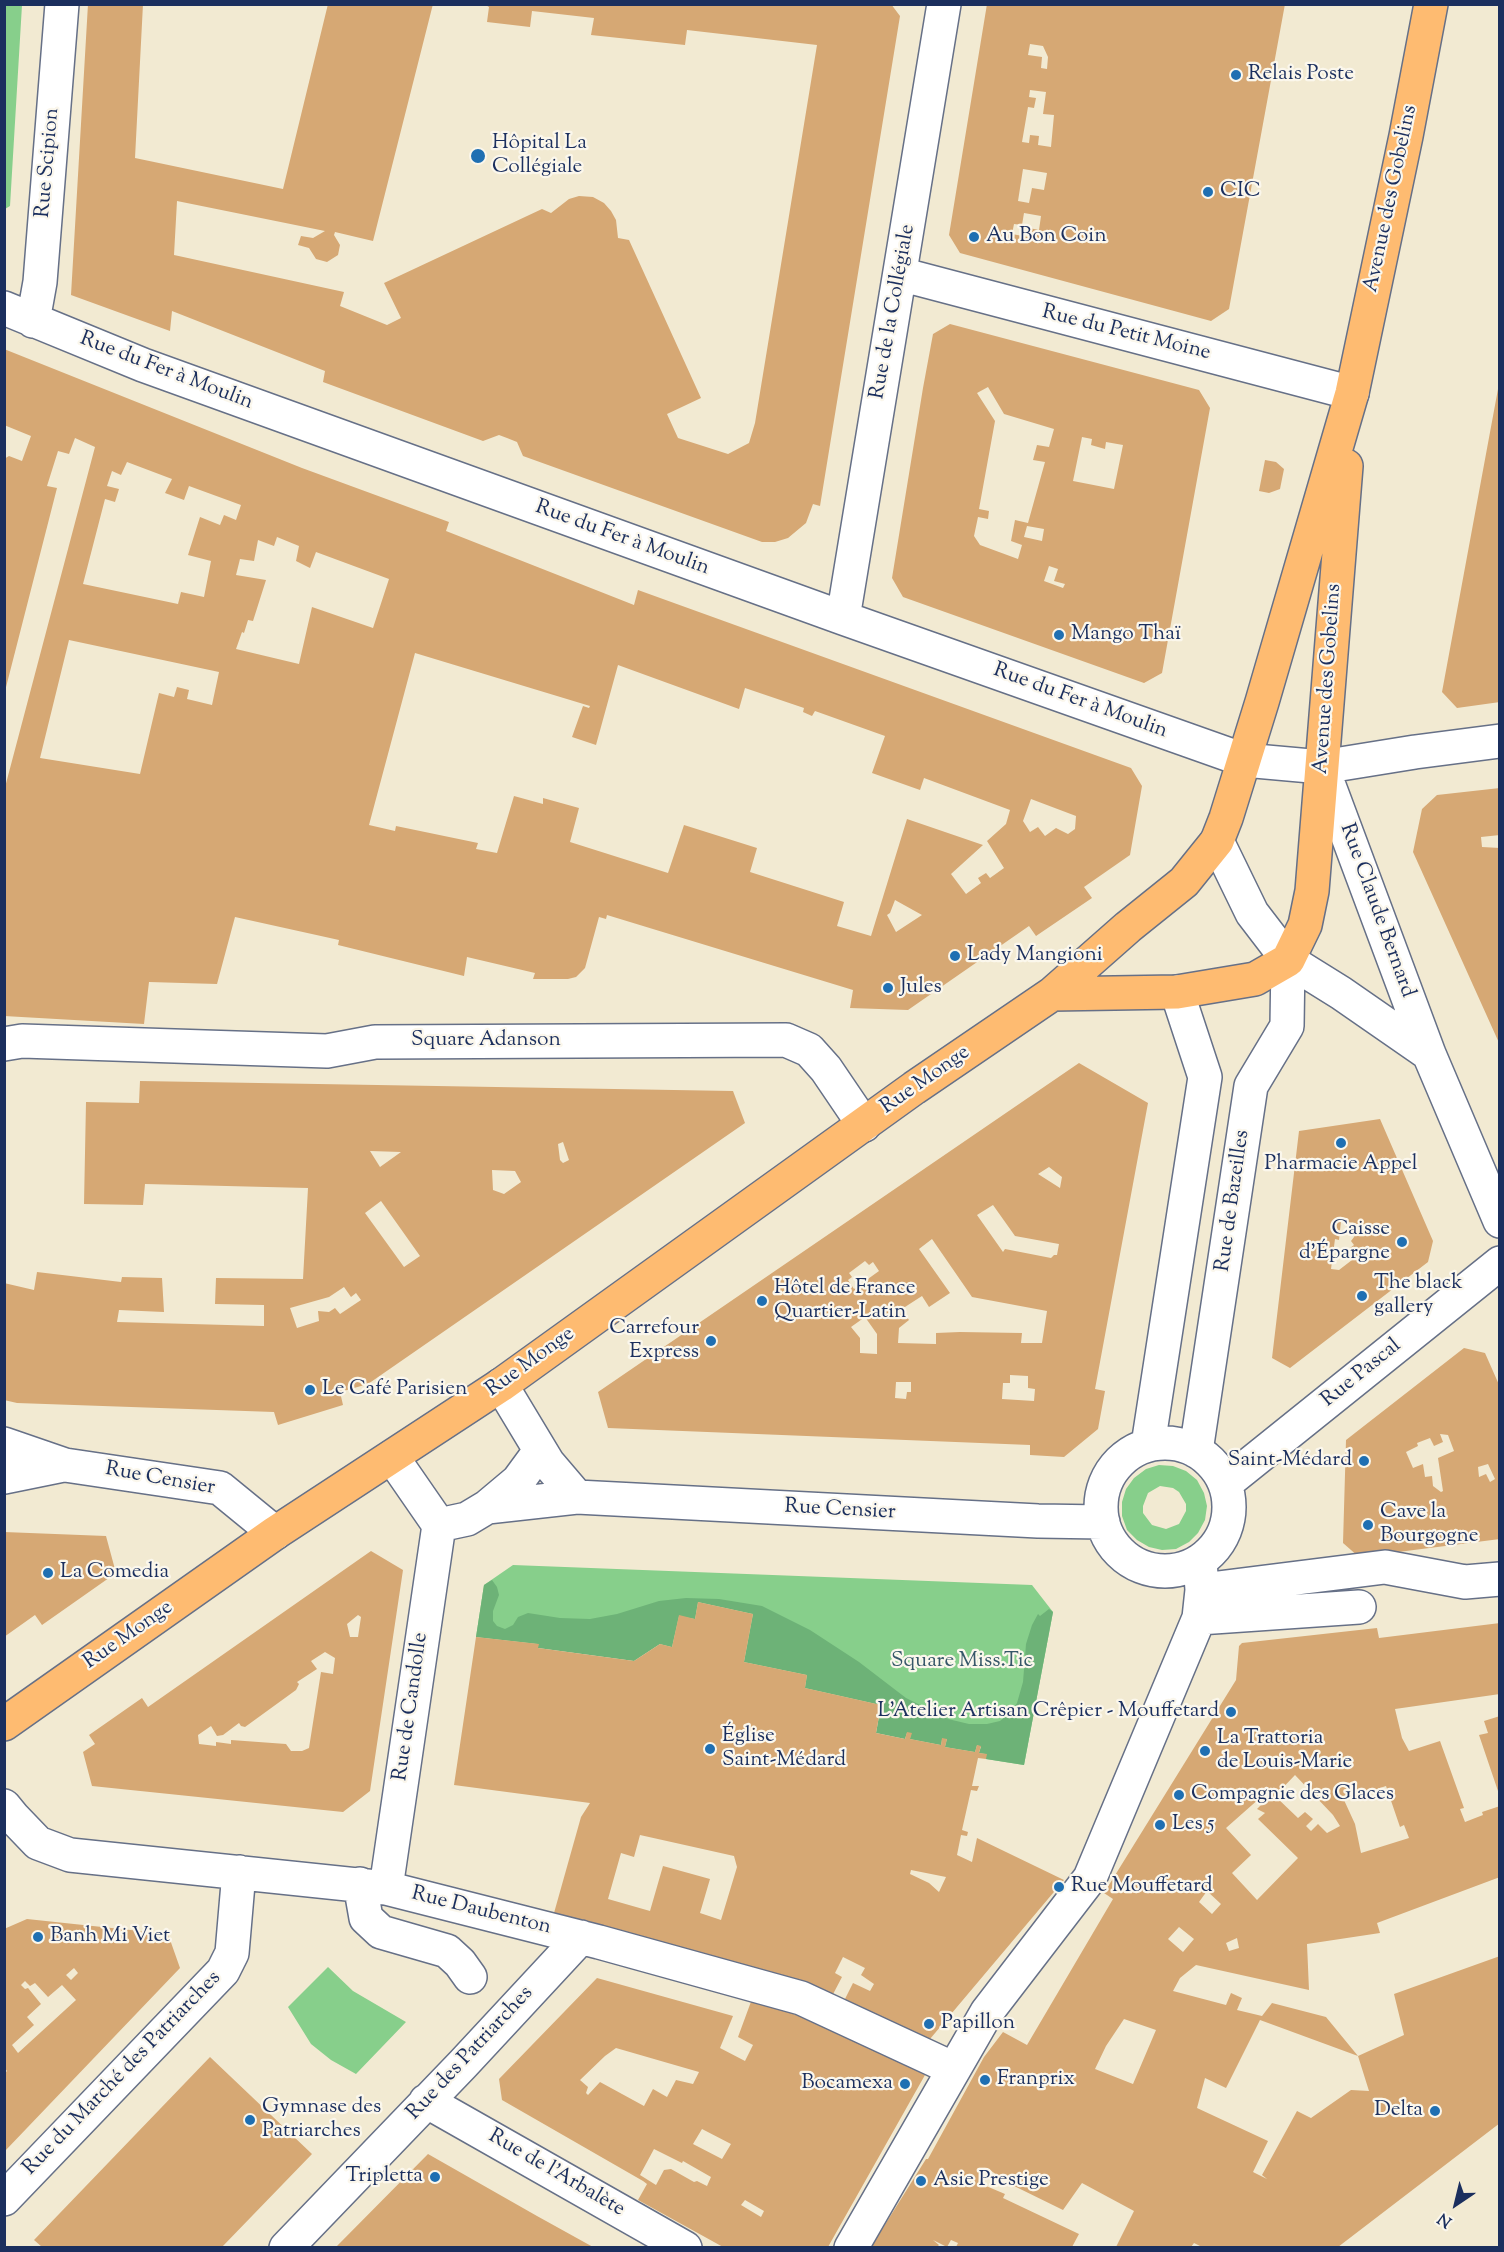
<!DOCTYPE html>
<html>
<head>
<meta charset="utf-8">
<style>
  body { margin:0 }
  #map { position:relative; width:1504px; height:2252px; overflow:hidden; background:#f2ead2; font-family:"Sorts Mill Goudy",serif }
  canvas { display:block }
  .frame { position:absolute; inset:0; border:6px solid #1b2f5e; pointer-events:none }
  .north { position:absolute; left:1426px; top:2174px; width:60px; height:60px; -webkit-text-stroke:4px #fbf7ec; paint-order:stroke; rotate:215deg; font-size:16px; font-weight:700; line-height:24px; text-align:center; color:#1b2f5e }
  .north::after { content:''; display:block; margin:auto; width:21px; height:27px; background:#1b2f5e; clip-path:polygon(50% 0,100% 100%,50% 72%,0 100%) }
</style>
</head>
<body>
<div id="map">
<canvas width="1504" height="2252"></canvas>
<div class="frame"></div>
<div class="north">N</div>
</div>
<script>
const ctx = document.querySelector('canvas').getContext('2d');
ctx.lineJoin = 'round';
function fill(path, color) { ctx.fillStyle = color; ctx.fill(path, 'evenodd'); }
const toPath = rows => new Path2D(rows.map(r => 'M' + r).join(''));
function trace(path, color, width, dash) { ctx.strokeStyle = color; ctx.lineWidth = width; ctx.lineCap = dash ? 'butt' : 'round'; ctx.setLineDash(dash || []); ctx.stroke(path); }
function write(font, color, halo, rows, align = 'center') {
  ctx.font = font + ' "Sorts Mill Goudy",serif'; ctx.lineWidth = 4.5; ctx.setLineDash([]); ctx.textBaseline = 'middle'; ctx.strokeStyle = halo; ctx.fillStyle = color; for (const [text, x, y, turn = 0] of rows) {
    ctx.save(); ctx.translate(x, y); ctx.rotate((+turn || 0) * Math.PI / 180); ctx.textAlign = isNaN(turn) ? turn : align; if (halo) ctx.strokeText(text, 0, 0); ctx.fillText(text, 0, 0); ctx.restore();
  }
}
fill(toPath([
  [5,4,22,5,10,206,5,209],
  [1159,1465,1173,1466,1186,1471,1197,1480,1204,1493,1207,1506,1205,1520,1198,1533,1189,1542,1176,1549,1162,1550,1149,1547,1137,1540,1127,1530,1122,1516,1122,1502,1126,1489,1134,1478,1146,1469],
  [1160,1486,1173,1488,1179,1492,1186,1504,1186,1511,1179,1524,1166,1529,1152,1525,1143,1513,1143,1506,1148,1493],
  [513,1565,1032,1585,1053,1612,1024,1765,986,1759,986,1754,979,1753,981,1747,977,1745,975,1752,945,1747,947,1739,942,1739,941,1745,910,1739,911,1733,907,1733,881,1705,805,1688,807,1675,744,1662,753,1614,698,1602,695,1619,679,1616,672,1647,660,1644,538,1648,538,1644,476,1637,484,1585],
  [328,1967,353,1991,406,2022,356,2074,331,2060,311,2044,288,2007]
]), '#87cf8b');
fill(toPath([
  [492,1580,497,1587,499,1595,493,1611,493,1621,497,1626,505,1629,513,1625,518,1617,528,1613,560,1618,590,1619,617,1614,659,1601,686,1598,719,1599,762,1606,810,1630,859,1662,906,1698,948,1719,969,1724,987,1724,1000,1721,1010,1713,1017,1703,1023,1682,1026,1644,1032,1625,1038,1614,1040,1616,1049,1609,1053,1612,1024,1765,986,1759,986,1754,979,1753,981,1747,977,1745,975,1752,945,1747,947,1739,942,1739,941,1745,910,1739,911,1733,907,1733,905,1739,876,1733,881,1705,805,1688,807,1675,744,1662,753,1614,698,1602,695,1619,679,1616,672,1647,660,1644,634,1661,538,1648,538,1644,476,1637,484,1585]
]), '#6db277');
fill(toPath([
  [88,4,143,4,135,158,283,189,328,4,433,4,373,241,335,232,334,235,340,245,338,255,327,262,316,259,309,248,298,245,301,236,313,238,325,231,177,201,174,255,344,292,340,306,387,325,401,318,384,283,542,209,551,213,569,199,579,196,593,197,604,203,611,211,616,220,618,238,629,240,701,398,667,414,678,438,728,454,749,443,755,423,817,45,687,30,685,45,591,35,594,18,532,11,530,27,487,22,489,7,484,4,891,4,900,16,820,506,813,504,806,523,788,538,775,542,762,542,523,456,517,442,507,438,499,435,483,441,323,382,325,371,172,311,170,331,71,295],
  [987,4,1285,4,1229,309,1211,321,960,253,949,235],
  [1030,44,1043,46,1048,57,1047,69,1041,68,1042,57,1028,55],
  [1030,90,1046,92,1043,114,1054,115,1051,147,1038,145,1039,136,1030,135,1029,143,1022,142,1028,107,1034,108,1036,98,1029,97],
  [1023,169,1047,173,1044,190,1032,188,1029,203,1018,201],
  [1024,213,1041,216,1039,230,1029,228,1028,237,1012,234,1014,224,1022,225],
  [950,324,1199,390,1210,408,1162,673,1144,683,903,597,892,578,923,388,933,334],
  [988,387,1004,414,1054,429,1049,447,1037,445,1033,460,1045,462,1028,523,1015,520,1011,541,1022,545,1018,559,980,545,974,536,978,517,988,519,989,511,979,509,995,421,977,393],
  [1082,437,1092,439,1091,445,1105,449,1106,442,1123,445,1114,489,1073,481],
  [1027,526,1044,529,1042,541,1024,537],
  [1049,566,1058,569,1054,581,1065,584,1063,588,1044,581],
  [4,349,302,468,449,522,446,531,634,605,638,590,1131,768,1142,786,1130,855,1084,887,1092,898,1036,936,1029,926,908,1010,850,1008,853,990,607,915,606,919,599,917,585,968,576,977,568,979,533,979,535,973,467,957,464,976,338,945,339,940,235,917,217,984,149,982,144,1024,4,1016,4,791,95,447,75,438,69,454,58,451,47,486,57,488,4,695,4,459,9,456,22,461,31,436,4,425],
  [127,462,172,479,165,493,184,500,189,486,241,505,236,520,224,515,220,525,200,517,188,555,211,561,204,597,181,592,178,604,83,584,105,499,115,502,119,489,107,486,112,471,121,475],
  [277,537,299,546,296,561,310,568,316,552,389,579,373,628,312,607,299,664,236,649,242,632,244,633,248,620,253,621,266,580,236,575,240,559,254,561,258,540,274,546],
  [69,640,219,672,212,705,187,699,189,690,177,687,174,697,159,693,140,774,40,758],
  [415,653,590,706,589,708,583,706,572,737,596,745,618,665,739,709,745,688,804,708,803,712,812,716,815,711,885,736,872,773,920,790,924,778,1010,810,1006,824,987,841,1004,868,990,878,986,873,978,878,981,883,966,894,951,874,983,845,907,819,871,936,837,926,844,902,750,872,757,848,684,825,668,873,570,842,579,808,543,798,543,804,514,796,497,853,476,849,478,843,396,826,395,831,369,825],
  [1031,799,1076,816,1075,829,1068,834,1056,828,1045,836,1038,827,1030,832,1023,821],
  [895,900,922,915,896,932,887,915,890,913],
  [1498,389,1500,702,1457,708,1442,692],
  [1265,460,1276,462,1284,469,1280,489,1269,493,1259,491],
  [1500,788,1500,835,1481,837,1482,847,1500,848,1500,1045,1413,852,1422,809,1437,795],
  [1079,1063,1148,1103,1095,1389,1105,1391,1098,1429,1064,1457,1030,1455,1030,1445,608,1428,598,1392],
  [1049,1167,1062,1177,1060,1188,1038,1174],
  [993,1205,1015,1236,1059,1244,1057,1255,1054,1255,1051,1258,1005,1249,1003,1252,977,1215],
  [932,1239,972,1297,1047,1311,1042,1343,1021,1343,1022,1333,960,1332,936,1333,936,1344,898,1343,899,1328,909,1320,903,1312,894,1319,891,1316,922,1296,929,1307,950,1293,919,1249],
  [865,1261,869,1265,873,1262,879,1271,854,1289,848,1280,852,1277,849,1273],
  [865,1317,877,1334,877,1354,860,1353,860,1338,851,1327],
  [1010,1375,1028,1376,1028,1388,1035,1389,1034,1401,1002,1399,1003,1383,1010,1383],
  [896,1382,911,1382,911,1392,907,1392,906,1399,895,1398],
  [140,1081,733,1091,745,1123,368,1384,340,1392,343,1405,278,1425,274,1412,17,1403,4,1400,4,1283,34,1290,37,1272,121,1282,122,1277,162,1278,164,1312,119,1310,117,1322,264,1326,264,1305,215,1304,216,1278,303,1279,308,1188,145,1184,143,1205,84,1204,86,1102,139,1103],
  [563,1142,569,1160,563,1163,560,1160,558,1144],
  [370,1151,401,1152,380,1167],
  [492,1170,515,1171,521,1182,504,1194,493,1190],
  [381,1201,420,1256,404,1267,365,1213],
  [344,1287,351,1297,356,1293,361,1300,340,1314,335,1308,329,1312,318,1311,319,1321,297,1328,290,1308,329,1297],
  [1380,1119,1433,1241,1428,1262,1290,1368,1272,1358,1299,1131],
  [1341,1221,1355,1223,1360,1229,1351,1241,1354,1245,1346,1251,1352,1260,1339,1270,1331,1269,1335,1239,1339,1240],
  [1464,1348,1485,1353,1500,1387,1500,1539,1359,1557,1343,1543,1346,1440],
  [1440,1434,1448,1435,1454,1451,1438,1458,1443,1491,1441,1492,1433,1486,1432,1476,1425,1477,1423,1464,1413,1468,1406,1452,1418,1446,1417,1443,1430,1438,1434,1446,1443,1442],
  [1488,1464,1495,1479,1490,1482,1486,1474,1479,1477,1478,1467],
  [4,1532,106,1536,116,1573,42,1625,35,1615,4,1637],
  [371,1551,403,1570,370,1791,343,1812,92,1786,83,1752,95,1744,89,1735,142,1698,148,1707],
  [358,1615,361,1617,358,1637,350,1637,347,1624],
  [325,1652,335,1658,333,1674,321,1672,309,1748,302,1751,291,1751,286,1744,231,1740,231,1744,216,1742,216,1746,199,1744,198,1735,211,1726,217,1736,223,1735,239,1723,241,1726,245,1727,296,1690,299,1684,297,1682,317,1669,311,1661],
  [698,1602,753,1614,744,1662,807,1675,805,1688,881,1705,876,1733,905,1739,907,1732,912,1733,910,1739,941,1745,942,1738,947,1739,945,1747,975,1752,977,1745,981,1746,979,1753,987,1754,986,1759,978,1758,972,1786,979,1786,977,1791,971,1790,962,1830,968,1832,967,1836,961,1835,957,1855,972,1862,977,1838,1064,1880,930,2039,843,2003,853,1983,870,1991,874,1984,861,1975,865,1968,843,1957,835,1973,842,1977,831,1998,711,1959,554,1913,581,1817,590,1803,454,1785,476,1637,539,1644,538,1648,634,1661,660,1644,672,1647,679,1615,695,1619],
  [640,1835,734,1856,737,1867,721,1920,700,1913,710,1879,663,1866,650,1911,608,1899,621,1853,634,1857],
  [911,1870,946,1877,939,1892,929,1883,910,1874],
  [1500,1623,1500,1694,1395,1709,1402,1738,1409,1751,1440,1741,1464,1808,1460,1809,1465,1822,1483,1815,1482,1812,1500,1806,1500,1877,1377,1923,1380,1933,1307,1944,1309,1990,1196,1965,1180,1978,1173,1991,1226,2005,1231,1993,1242,1998,1237,2010,1262,2016,1272,2003,1326,2017,1358,2056,1260,2020,1226,2088,1205,2078,1197,2108,1268,2141,1253,2172,1267,2179,1262,2175,1297,2111,1311,2118,1351,2090,1369,2091,1358,2056,1404,2035,1394,1994,1500,1956,1500,2123,1338,2247,1202,2247,1194,2243,1191,2247,1116,2247,1134,2211,1082,2183,1063,2210,1010,2184,987,2168,979,2183,1005,2194,1003,2198,1079,2234,1072,2247,956,2247,958,2243,951,2240,947,2247,933,2240,939,2245,937,2247,871,2247,926,2159,928,2159,984,2057,1003,2032,1027,2045,1113,1899,1104,1893,1236,1680,1239,1646,1242,1643,1377,1628,1379,1638],
  [1295,1775,1333,1815,1340,1826,1327,1833,1318,1824,1311,1831,1306,1826,1313,1819,1305,1812,1298,1818,1275,1796],
  [1386,1786,1400,1827,1404,1825,1409,1838,1361,1853,1355,1824,1344,1800],
  [1269,1790,1273,1793,1257,1809,1265,1813,1258,1819,1298,1858,1257,1900,1232,1873,1251,1855,1226,1828],
  [1207,1891,1221,1904,1212,1914,1199,1902],
  [1179,1927,1194,1939,1183,1952,1168,1939],
  [1237,1938,1239,1948,1229,1951,1226,1943],
  [1124,2019,1156,2030,1133,2084,1095,2069,1106,2046],
  [1500,1716,1500,1794,1499,1794,1479,1735,1488,1733,1484,1721],
  [27,1919,168,1934,180,1968,5,2151,5,2073,7,2071,4,2067,4,1929],
  [74,1968,78,1973,71,1980,66,1975],
  [25,1981,30,1986,35,1983,48,1997,62,1985,76,2000,18,2053,12,2045,34,2025,27,2017,41,2004,28,1988,25,1989,21,1985],
  [597,1978,733,2016,720,2048,745,2061,753,2045,738,2037,752,1999,799,2016,872,2048,925,2075,828,2247,723,2247,638,2200,647,2184,643,2181,502,2100,499,2079],
  [616,2048,699,2072,693,2084,676,2080,667,2097,653,2089,644,2106,600,2082,588,2095,586,2093,588,2087,580,2080,605,2056],
  [702,2129,731,2144,722,2159,693,2144],
  [654,2149,682,2163,683,2161,711,2177,707,2186,697,2181,694,2182,671,2169,664,2170,656,2185,640,2175],
  [745,2200,764,2211,761,2217,741,2205],
  [210,2057,312,2154,222,2247,42,2247,34,2240],
  [428,2154,537,2216,593,2247,431,2247,429,2246,427,2247,336,2247]
]), '#d6a874');
const minor = toPath([
  [900,274,1352,393],
  [4,308,143,365,843,618,1244,760,1322,767,1415,752,1500,741],
  [33,321,40,282,62,4],
  [843,618,944,4],
  [1322,767,1429,1054,1500,1221],
  [1217,841,1252,913,1288,960,1341,993,1429,1054],
  [4,1044,22,1041,327,1051,375,1042,786,1040,809,1050,826,1069,864,1125],
  [501,1385,548,1463,577,1497],
  '1101 1507a64 64 0 1 1 128 0a64 64 0 1 1-128 0Z',
  [4,1444,65,1465,220,1488,275,1533],
  [1148,1445,1205,1077,1177,992],
  [1196,1451,1251,1086,1287,1026,1288,960],
  [392,1457,439,1525],
  [4,1477,63,1465],
  [1225,1484,1500,1263],
  [487,1507,518,1481,540,1451],
  [439,1525,467,1519,487,1507,577,1497,1038,1521,1103,1522],
  [1202,1590,1385,1567,1465,1582,1500,1579],
  [1199,1618,1359,1607],
  [4,1806,13,1817,38,1843,70,1855,386,1888,599,1942,801,1998,954,2069],
  [360,1884,366,1918,381,1932,447,1951,460,1963,470,1977],
  [386,1888,439,1525],
  [426,2101,685,2248],
  [4,2199,223,1971,232,1953,239,1872],
  [286,2248,463,2064,581,1937],
  [851,2248,987,2012,1090,1878,1199,1618,1202,1590,1200,1561]
]);
const major = toPath([
  [1052,994,1177,992,1255,979,1288,960,1305,925,1312,891,1346,466],
  [4,1724,275,1533,501,1385,914,1088,1052,994,1128,927,1184,882,1217,841,1226,818,1262,702,1352,393,1406,136,1431,4]
]);
trace(minor, '#667087', 36);
trace(major, '#667087', 36);
trace(minor, '#fff', 33);
trace(major, '#febb71', 33);
for (const [x, y, r, color] of [
  [1236,75,6,"#1f6fb2"],
  [478,156,8,"#1f6fb2"],
  [1208,192,6,"#1f6fb2"],
  [974,237,6,"#1f6fb2"],
  [1059,635,6,"#1f6fb2"],
  [955,956,6,"#1f6fb2"],
  [888,988,6,"#1f6fb2"],
  [1341,1143,6,"#1f6fb2"],
  [1402,1242,6,"#1f6fb2"],
  [1362,1296,6,"#1f6fb2"],
  [762,1301,6,"#1f6fb2"],
  [711,1341,6,"#1f6fb2"],
  [310,1390,6,"#1f6fb2"],
  [1364,1461,6,"#1f6fb2"],
  [1368,1525,6,"#1f6fb2"],
  [48,1573,6,"#1f6fb2"],
  [1231,1712,6,"#1f6fb2"],
  [710,1749,6,"#1f6fb2"],
  [1205,1751,6,"#1f6fb2"],
  [1179,1795,6,"#1f6fb2"],
  [1160,1825,6,"#1f6fb2"],
  [1059,1887,6,"#1f6fb2"],
  [38,1937,6,"#1f6fb2"],
  [929,2024,6,"#1f6fb2"],
  [985,2080,6,"#1f6fb2"],
  [905,2084,6,"#1f6fb2"],
  [1435,2111,6,"#1f6fb2"],
  [250,2120,6,"#1f6fb2"],
  [435,2177,6,"#1f6fb2"],
  [921,2181,6,"#1f6fb2"]
]) { const dot = new Path2D(); dot.arc(x, y, r, 0, 2 * Math.PI); ctx.fillStyle = color; ctx.fill(dot); trace(dot, '#fbf7ec', 2); }
write('21px', '#1b2f5e', '#fbf7ec', [
  ["Relais Poste",1248,75],
  ["Hôpital La",492,144],
  ["Collégiale",492,168],
  ["CIC",1220,192],
  ["Au Bon Coin",986,237],
  ["Mango Thaï",1071,635],
  ["Lady Mangioni",967,956],
  ["Jules",900,988],
  ["Pharmacie Appel",1341,1165,"center"],
  ["Caisse",1390,1230,"right"],
  ["d'Épargne",1390,1254,"right"],
  ["The black",1374,1284],
  ["gallery",1374,1308],
  ["Hôtel de France",774,1289],
  ["Quartier-Latin",774,1313],
  ["Carrefour",699,1329,"right"],
  ["Express",699,1353,"right"],
  ["Le Café Parisien",322,1390],
  ["Saint-Médard",1352,1461,"right"],
  ["Cave la",1380,1513],
  ["Bourgogne",1380,1537],
  ["La Comedia",60,1573],
  ["L'Atelier Artisan Crêpier - Mouffetard",1219,1712,"right"],
  ["Église",722,1737],
  ["Saint-Médard",722,1761],
  ["La Trattoria",1217,1739],
  ["de Louis-Marie",1217,1763],
  ["Compagnie des Glaces",1191,1795],
  ["Les 5",1172,1825],
  ["Rue Mouffetard",1071,1887],
  ["Banh Mi Viet",50,1937],
  ["Papillon",941,2024],
  ["Franprix",997,2080],
  ["Bocamexa",893,2084,"right"],
  ["Gymnase des",262,2108],
  ["Patriarches",262,2132],
  ["Delta",1423,2111,"right"],
  ["Tripletta",423,2177,"right"],
  ["Asie Prestige",933,2181]
], 'left');
write('21px', '#1b2f5e', '#fbf7ec', [
  ["Rue Scipion",49,163,-85],
  ["Avenue des Gobelins",1392,199,-78],
  ["Rue de la Collégiale",894,312,-80],
  ["Rue du Petit Moine",1126,334,14],
  ["Rue du Fer à Moulin",166,372,21],
  ["Rue du Fer à Moulin",622,539,20],
  ["Avenue des Gobelins",1329,679,-86],
  ["Rue du Fer à Moulin",1080,702,20],
  ["Rue Claude Bernard",1376,911,70],
  ["Square Adanson",486,1041],
  ["Rue Monge",926,1081,-35],
  ["Rue de Bazeilles",1234,1201,-82],
  ["Rue Monge",531,1363,-36],
  ["Rue Pascal",1362,1374,-39],
  ["Rue Censier",160,1480,10],
  ["Rue Censier",840,1511,3],
  ["Rue Monge",129,1636,-35],
  ["Rue de Candolle",412,1707,-82],
  ["Rue Daubenton",481,1912,14],
  ["Rue des Patriarches",471,2054,-47],
  ["Rue du Marché des Patriarches",123,2074,-46],
  ["Rue de l'Arbalète",556,2174,30]
]);
write('21px', '#365769', '#fbf7ec', [
  ["Square Miss.Tic",962,1662]
]);
</script>
</body>
</html>
